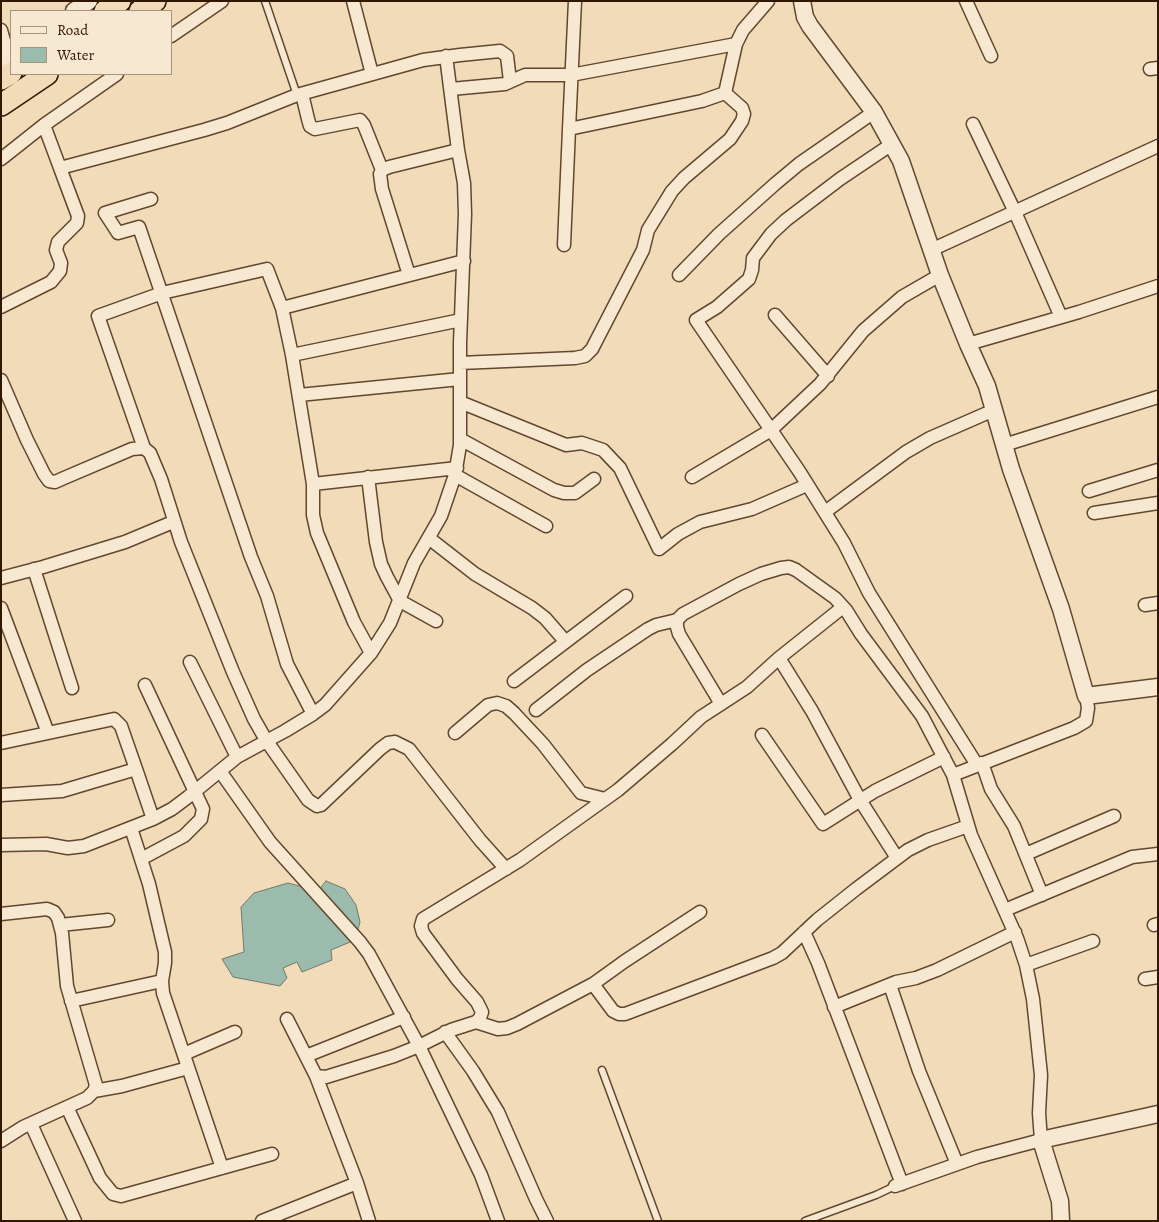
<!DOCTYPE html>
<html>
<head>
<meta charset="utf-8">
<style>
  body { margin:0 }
  #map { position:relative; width:1159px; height:1222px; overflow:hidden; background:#f2dbb8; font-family:Alegreya,serif }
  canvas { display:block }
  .frame { position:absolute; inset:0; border:2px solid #311600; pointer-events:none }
  .legend { position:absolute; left:10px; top:10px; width:162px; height:65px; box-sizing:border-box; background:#f7e8d1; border:1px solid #a8947d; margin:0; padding:6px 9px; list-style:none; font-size:15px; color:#311600 }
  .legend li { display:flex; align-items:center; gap:10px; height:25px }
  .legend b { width:25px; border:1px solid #a8947d }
</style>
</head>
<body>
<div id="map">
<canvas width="1159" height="1222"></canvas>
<div class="frame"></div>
<ul class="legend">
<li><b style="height:6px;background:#f7e8d1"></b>Road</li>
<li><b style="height:14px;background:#9bbbad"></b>Water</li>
</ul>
</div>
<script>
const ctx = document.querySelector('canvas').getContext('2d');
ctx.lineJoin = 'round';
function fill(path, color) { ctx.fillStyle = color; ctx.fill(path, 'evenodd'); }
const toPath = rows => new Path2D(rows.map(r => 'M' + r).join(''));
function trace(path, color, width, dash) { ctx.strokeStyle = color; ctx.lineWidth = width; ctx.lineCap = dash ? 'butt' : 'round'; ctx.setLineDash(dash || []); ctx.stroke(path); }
const water = toPath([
  [326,881,345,889,356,905,360,922,355,940,331,950,332,960,302,972,297,962,283,968,287,978,280,986,233,977,222,959,244,952,241,907,254,893,288,883,318,891,326,881]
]);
fill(water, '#9bbbad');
trace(water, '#717968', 1);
const service = toPath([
  [265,1,297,95],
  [602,1070,658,1221],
  [805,1221,876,1195,895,1186]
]);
const minor = toPath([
  [353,1,372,74],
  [575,1,569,129,702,101,725,93,736,44,743,30,768,1],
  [966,1,991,56],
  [1,30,8,55],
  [171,36,222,1],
  [1150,69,1158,68],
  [451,89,505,84,525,75,571,75,736,44],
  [302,94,308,119,310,126,315,129,360,120,364,125,382,170],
  [973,124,1015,212,1061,317],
  [44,125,60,168,204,130,227,123,297,95,423,60,460,55,500,51,507,56,510,81],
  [892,144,840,179,786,220,771,234,753,258,752,270,749,279,717,307,696,320,799,471,844,543,869,593,977,765],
  [1,159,44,125,117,74],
  [151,199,105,213,118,233,139,227,251,557,267,596,287,664,313,714],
  [564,245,569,129],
  [931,250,1158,146],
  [409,275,382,189,380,174,382,170,389,167,458,150],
  [679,275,719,234,775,184,799,164,874,112],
  [1,307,51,282,60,271,61,263,56,250,58,242,77,223,78,216,60,168],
  [775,315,828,376],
  [461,320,292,355,282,308,464,261],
  [968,344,1079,312,1158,286],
  [292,355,313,484,457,468],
  [460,363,575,358,585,356,592,349,643,250,648,230,672,191,684,178,730,139,742,121,744,114,742,108,725,93],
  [1,380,27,440,44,474,49,481,55,482,64,478,132,449,144,448,150,453,161,479,181,542,233,672,254,719,266,740,308,800,317,806,321,805,380,749,388,743,395,742,409,749,480,840,506,869],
  [299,395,460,379],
  [460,402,566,445,582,443,603,450,620,468,659,549,678,534,700,522,752,509,807,485],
  [460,439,554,490,564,493,575,493,594,479],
  [1004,445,1158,397],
  [144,448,98,316,162,293,267,269,282,308],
  [455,475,546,526],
  [368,477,376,542,381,564,387,577,400,601,436,621],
  [692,477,771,430,820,384,863,331,902,297,940,275],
  [313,484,313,515,317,533,354,622,371,653],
  [1089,491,1158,470],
  [825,512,906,452,930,438,994,410],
  [1094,513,1158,503],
  [430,539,475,574,532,608,545,618,565,641],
  [34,569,72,688],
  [1,578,43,567,125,542,173,522],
  [1145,605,1158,603],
  [1,608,48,733],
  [779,658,812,711,860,800,897,858],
  [190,662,237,757,285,731,313,714,325,705,371,653,390,623,414,563,441,516,455,475,460,445,460,343,465,214,464,183,458,150,446,56],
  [514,681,626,596],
  [721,704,679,634,677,627,677,620,683,614,739,584,761,574,781,568,789,567,796,570,835,598,846,610,861,634,922,716,953,775,971,835,1017,938,1026,965,1033,999,1041,1075,1039,1113,1041,1140,977,1157,895,1186],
  [536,710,587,670,648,629,656,625,677,620],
  [455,733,488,705,497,703,506,706,514,713,543,744,581,793,605,799],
  [762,735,823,824,875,791,944,757],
  [1,743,114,719,121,726,136,769],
  [982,763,991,789,1014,826,1042,895],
  [220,771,270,842,360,942,369,954,419,1046,481,1175,498,1221],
  [953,775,1074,728,1086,721,1088,708,1086,696],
  [1,795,62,791,136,769,153,819,172,809,188,797,237,757],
  [131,828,149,884,165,952,165,963,162,981,163,993,222,1168],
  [1,845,46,844,68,848,84,846,153,819],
  [1026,854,1114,816],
  [141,859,184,836,201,819,203,809,145,685],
  [1005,910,1132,857,1158,854],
  [1,914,47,909,54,912,58,918,62,933,67,986,96,1085,94,1091,87,1098,23,1127,1,1141],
  [60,925,108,920],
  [1154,925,1158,924],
  [804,932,818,963,902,1184],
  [1026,965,1093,941],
  [1145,979,1158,977],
  [593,984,613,1011,619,1014,625,1014,773,958,782,953,817,920,856,889,908,850,928,840,968,826],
  [890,985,919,1071,957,1164],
  [71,1001,162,981],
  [834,1007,896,982,916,978,937,970,1015,932],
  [287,1019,316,1076,326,1077,394,1056,419,1046,451,1030,476,1022,480,1018,482,1012,477,1002,457,979,423,933,421,926,423,919,520,860,618,790,672,744,701,717,747,687,779,658,843,607],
  [476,1022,498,1029,507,1028,517,1024,593,984,625,961,700,912],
  [445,1032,473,1071,498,1112,536,1199,547,1221],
  [184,1054,235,1032],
  [306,1056,404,1017],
  [316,1076,357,1183,369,1221],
  [94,1091,122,1086,188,1068],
  [67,1107,100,1178,113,1194,121,1196,272,1154],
  [31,1124,75,1221],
  [262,1221,357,1183]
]);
const tertiary = toPath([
  [802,1,805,17,810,26,874,112,901,161,940,275,968,344,987,386,1011,469,1061,609,1086,696,1158,687],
  [74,11,89,1],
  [1,59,11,53],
  [1061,1221,1060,1201,1041,1140,1158,1114]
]);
const trunk = toPath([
  [105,11,120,1],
  [140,11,155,1],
  [1,79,11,73],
  [1,105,47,74]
]);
trace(service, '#61472e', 9);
trace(minor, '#61472e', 15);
trace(tertiary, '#61472e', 19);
trace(trunk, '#311600', 24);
trace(service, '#f7e8d1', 6);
trace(minor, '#f7e8d1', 12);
trace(tertiary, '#f7e8d1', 16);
trace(trunk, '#f2dbb8', 21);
</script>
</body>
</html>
